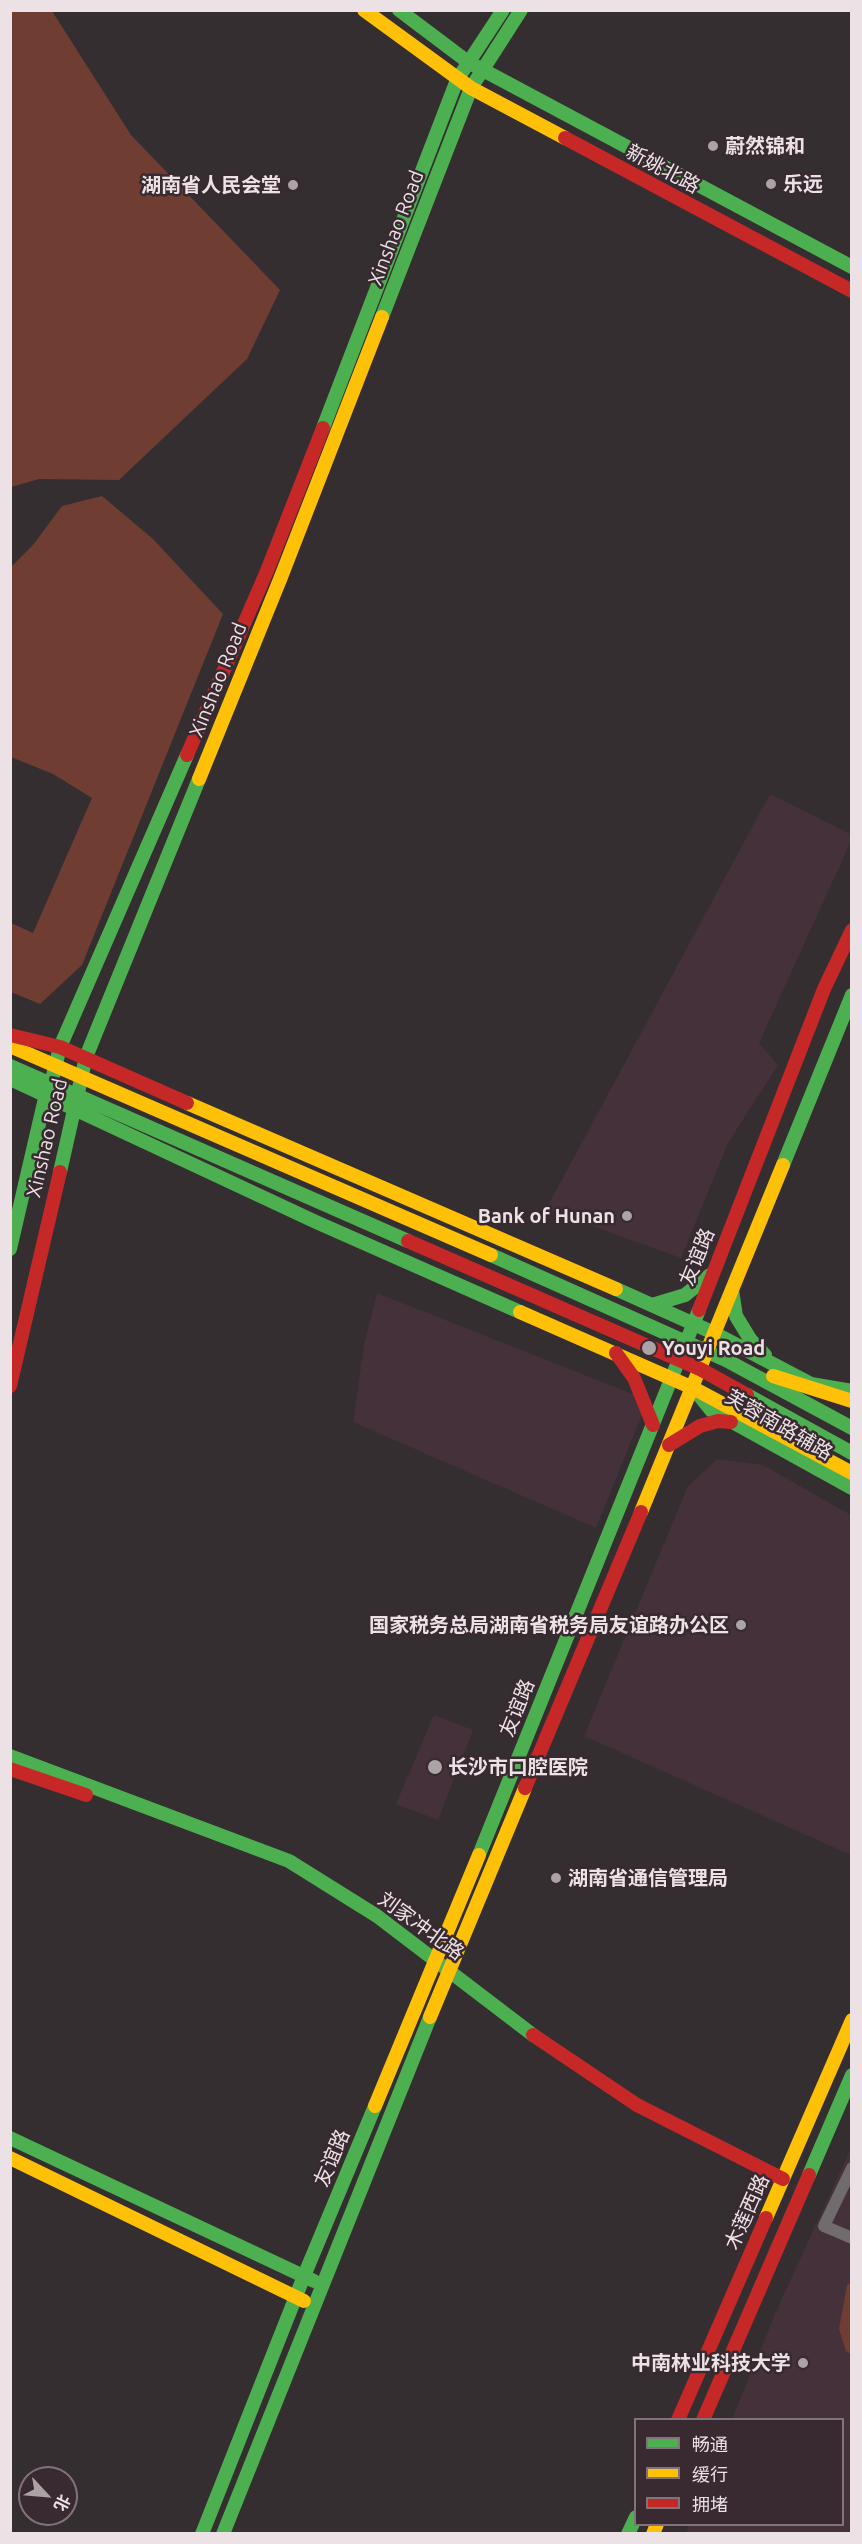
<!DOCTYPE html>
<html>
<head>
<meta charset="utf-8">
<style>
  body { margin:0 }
  #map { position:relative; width:862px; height:2544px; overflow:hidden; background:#342e31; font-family:Ubuntu,"Noto Sans SC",sans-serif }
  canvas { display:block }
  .frame { position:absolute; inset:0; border:12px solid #ece2e6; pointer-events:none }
  .legend { position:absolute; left:634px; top:2418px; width:210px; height:108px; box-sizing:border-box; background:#382a30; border:2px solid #807479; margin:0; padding:8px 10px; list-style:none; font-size:18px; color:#ece2e6 }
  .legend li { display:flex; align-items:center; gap:12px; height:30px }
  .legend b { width:30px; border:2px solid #807479 }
  .north { position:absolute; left:18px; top:2466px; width:60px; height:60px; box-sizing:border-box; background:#382a30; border:2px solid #807479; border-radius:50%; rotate:116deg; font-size:16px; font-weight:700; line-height:24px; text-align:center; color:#ece2e6 }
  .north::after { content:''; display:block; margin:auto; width:21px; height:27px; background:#aca3a7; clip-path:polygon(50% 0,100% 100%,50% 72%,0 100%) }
</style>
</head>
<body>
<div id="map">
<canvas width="862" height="2544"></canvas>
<div class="frame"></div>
<ul class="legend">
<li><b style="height:8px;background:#4caf50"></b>畅通</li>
<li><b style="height:8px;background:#ffc107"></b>缓行</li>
<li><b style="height:8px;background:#c62828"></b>拥堵</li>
</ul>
<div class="north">北</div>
</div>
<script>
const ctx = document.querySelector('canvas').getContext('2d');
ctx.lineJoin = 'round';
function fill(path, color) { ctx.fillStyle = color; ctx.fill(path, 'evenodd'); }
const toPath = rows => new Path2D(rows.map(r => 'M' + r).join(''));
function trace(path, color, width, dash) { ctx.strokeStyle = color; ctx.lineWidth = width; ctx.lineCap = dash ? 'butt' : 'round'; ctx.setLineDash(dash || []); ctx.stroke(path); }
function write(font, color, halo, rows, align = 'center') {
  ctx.font = font + ' Ubuntu,"Noto Sans SC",sans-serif'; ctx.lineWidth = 5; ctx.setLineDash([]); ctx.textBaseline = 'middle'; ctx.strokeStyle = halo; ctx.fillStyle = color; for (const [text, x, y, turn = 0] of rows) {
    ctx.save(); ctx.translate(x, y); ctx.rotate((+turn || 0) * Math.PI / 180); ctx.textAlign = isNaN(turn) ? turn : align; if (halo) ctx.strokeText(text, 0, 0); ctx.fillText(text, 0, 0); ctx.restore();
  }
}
fill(toPath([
  [770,794,851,834,851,841,759,1043,778,1065,728,1143,681,1258,546,1209],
  [377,1293,648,1400,596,1528,353,1422,364,1345],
  [717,1459,763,1465,851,1515,851,1855,584,1736,688,1486],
  [434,1715,473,1730,438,1820,396,1804],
  [851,2148,851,2533,686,2534,689,2525,842,2524,842,2420,732,2419,778,2307]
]), '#443139');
fill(toPath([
  [11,10,52,11,131,135,280,290,247,359,119,480,39,479,11,487],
  [102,496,153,539,223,614,82,965,40,1004,11,992,11,923,33,933,92,798,53,774,11,757,11,567,33,545,62,506],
  [851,2282,851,2354,846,2351,839,2329,847,2285]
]), '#703d33');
trace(toPath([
  [852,2168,824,2226,852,2238]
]), '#706b6d', 12);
trace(toPath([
  [399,10,468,62,852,267],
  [382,317,471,88,521,10],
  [323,428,457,80,503,10],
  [10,1066,408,1241],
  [10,1079,316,1222,520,1312],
  [783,1165,852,995],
  [60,1172,86,1057,199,779],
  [10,1249,46,1094,51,1084,60,1047,187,755],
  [491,1255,726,1360,852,1428],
  [616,1289,714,1333,811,1384,852,1391],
  [732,1290,736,1316,750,1339,765,1355],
  [652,1305,685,1295,710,1275],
  [694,1389,711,1410,852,1488],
  [747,1395,852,1453],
  [10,1756,289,1861,377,1916,533,2035],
  [479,1855,699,1310],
  [10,2138,314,2281],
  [809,2175,852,2075],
  [202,2534,304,2276,375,2106],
  [223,2534,430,2017],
  [628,2534,636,2517]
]), '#4caf50', 14);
trace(toPath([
  [364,10,471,88,565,138],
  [199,779,281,577,382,317],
  [10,1046,491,1255],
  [187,1103,616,1289],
  [520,1312,693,1388,852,1473],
  [773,1376,852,1401],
  [641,1512,783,1165],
  [430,2017,525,1788],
  [375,2106,479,1855],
  [10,2158,304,2301],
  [766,2218,852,2020],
  [653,2534,657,2524]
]), '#ffc107', 14);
trace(toPath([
  [565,138,852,291],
  [187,755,267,571,323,428],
  [10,1035,60,1047,187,1103],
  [408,1241,700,1369,747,1395],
  [699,1310,824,989,852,930],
  [616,1353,634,1378,653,1425],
  [10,1386,60,1172],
  [669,1445,700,1426,718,1421,731,1422],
  [10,1769,86,1795],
  [525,1788,641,1512],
  [533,2035,637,2105,783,2179],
  [678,2420,766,2218],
  [703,2420,809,2175]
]), '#c62828', 14);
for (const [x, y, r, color] of [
  [713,146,6,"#aca3a7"],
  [771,184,6,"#aca3a7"],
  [293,185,6,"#aca3a7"],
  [627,1216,6,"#aca3a7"],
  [649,1348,8,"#aca3a7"],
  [741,1625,6,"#aca3a7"],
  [435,1767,8,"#aca3a7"],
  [556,1878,6,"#aca3a7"],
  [803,2363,6,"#aca3a7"]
]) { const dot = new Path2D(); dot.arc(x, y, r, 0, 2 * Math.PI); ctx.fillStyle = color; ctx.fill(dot); trace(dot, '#382a30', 2); }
write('bold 20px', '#ece2e6', '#382a30', [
  ["蔚然锦和",725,146],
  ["乐远",783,184],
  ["湖南省人民会堂",281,185,"right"],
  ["Bank of Hunan",615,1216,"right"],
  ["Youyi Road",662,1348],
  ["国家税务总局湖南省税务局友谊路办公区",729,1625,"right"],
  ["长沙市口腔医院",448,1767],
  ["湖南省通信管理局",568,1878],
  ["中南林业科技大学",791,2363,"right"]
], 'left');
write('20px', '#ece2e6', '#382a30', [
  ["新姚北路",663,169,28],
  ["Xinshao Road",396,228,-69],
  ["Xinshao Road",218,680,-68],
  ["Xinshao Road",47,1138,-77],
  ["友谊路",697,1257,-68],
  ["芙蓉南路辅路",779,1425,30],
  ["友谊路",517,1708,-68],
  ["刘家冲北路",421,1926,36],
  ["友谊路",332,2158,-67],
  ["木莲西路",747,2212,-66]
]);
</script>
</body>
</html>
